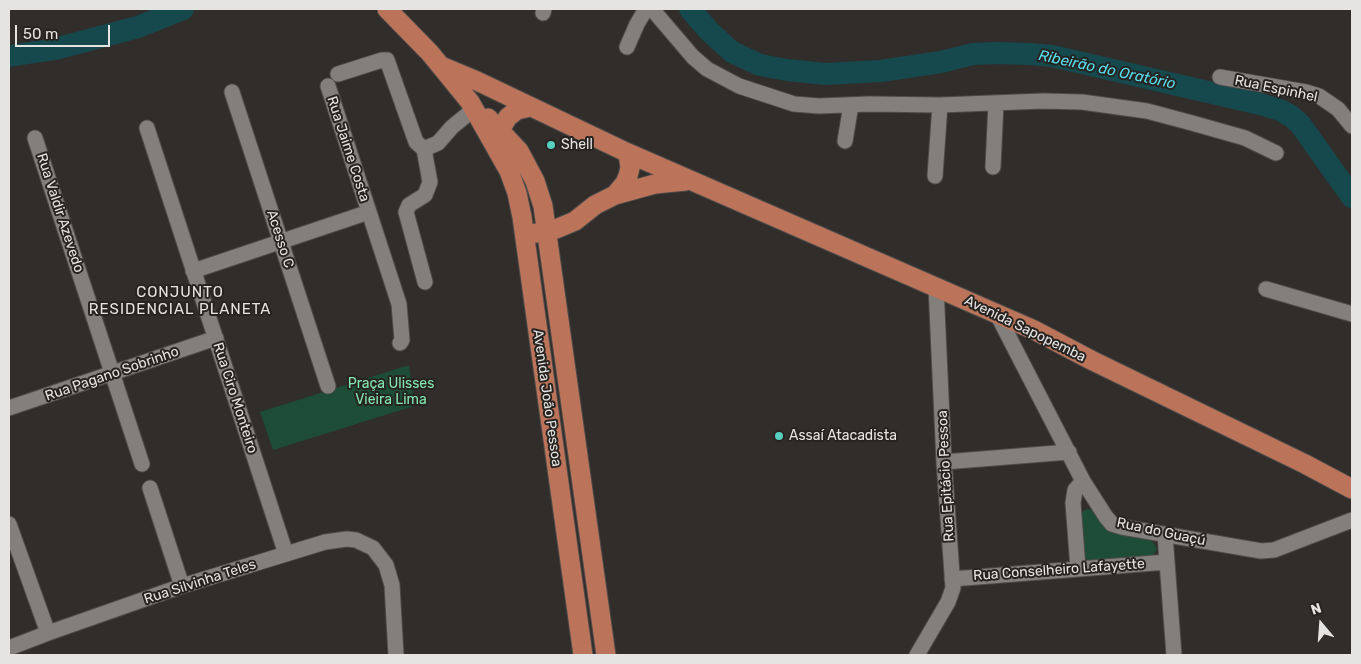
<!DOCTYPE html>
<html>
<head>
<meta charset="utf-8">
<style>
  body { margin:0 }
  #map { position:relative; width:1361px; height:664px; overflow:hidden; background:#302d2b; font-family:Rubik,sans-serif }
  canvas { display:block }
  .frame { position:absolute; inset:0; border:10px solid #e6e4e3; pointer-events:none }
  .north { position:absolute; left:1296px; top:599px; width:50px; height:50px; -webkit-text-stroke:4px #262321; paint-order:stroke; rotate:342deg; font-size:14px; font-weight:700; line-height:20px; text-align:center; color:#e6e4e3 }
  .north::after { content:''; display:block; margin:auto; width:18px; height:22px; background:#e6e4e3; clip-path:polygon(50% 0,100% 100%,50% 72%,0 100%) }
  .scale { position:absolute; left:15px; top:25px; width:95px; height:22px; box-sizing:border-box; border:2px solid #e6e4e3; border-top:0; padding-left:6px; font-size:15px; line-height:18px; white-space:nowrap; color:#e6e4e3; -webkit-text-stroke:4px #262321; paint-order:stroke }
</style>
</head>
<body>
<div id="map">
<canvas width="1361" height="664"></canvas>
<div class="frame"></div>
<div class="north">N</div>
<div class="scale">50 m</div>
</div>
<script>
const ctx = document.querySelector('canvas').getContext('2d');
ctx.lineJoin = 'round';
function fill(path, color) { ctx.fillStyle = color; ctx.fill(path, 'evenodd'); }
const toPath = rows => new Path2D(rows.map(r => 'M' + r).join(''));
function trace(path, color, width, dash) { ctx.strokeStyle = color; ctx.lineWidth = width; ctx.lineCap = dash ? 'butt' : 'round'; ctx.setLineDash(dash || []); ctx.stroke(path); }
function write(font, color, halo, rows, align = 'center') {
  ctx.font = font + ' Rubik,sans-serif'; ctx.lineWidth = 4; ctx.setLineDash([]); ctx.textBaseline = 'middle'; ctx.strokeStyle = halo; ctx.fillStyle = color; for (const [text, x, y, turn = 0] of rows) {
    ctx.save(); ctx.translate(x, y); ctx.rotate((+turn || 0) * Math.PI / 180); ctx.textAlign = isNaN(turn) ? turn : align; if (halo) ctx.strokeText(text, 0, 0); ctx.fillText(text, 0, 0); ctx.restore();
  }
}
fill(toPath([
  [409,365,414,406,273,450,260,412],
  [1086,509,1092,510,1107,528,1149,539,1154,543,1157,550,1152,556,1090,561,1086,559,1084,556,1080,514]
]), '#1d4d36');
trace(toPath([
  [690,9,709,31,732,52,760,65,787,70,825,74,881,71,941,62,973,54,996,53,1030,54,1052,56,1260,104,1280,110,1291,116,1300,124,1352,197],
  [9,56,55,49,138,27,183,9]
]), '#16494e', 22);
const minor = toPath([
  [652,9,693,57,707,69,739,86,794,104,819,106,869,104,940,105,1043,101,1082,102,1147,111,1192,123,1245,138,1276,153],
  [543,13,544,9],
  [627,47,637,24,646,9],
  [338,74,382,60,387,60,416,142,424,149,438,143,452,127,474,109],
  [1220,77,1306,92,1319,96,1338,109,1352,126],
  [328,86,399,304,402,340,400,343],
  [232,92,328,386],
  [147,128,286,554],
  [35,138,142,464],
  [845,141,851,105],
  [424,149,430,182,425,195,409,205,406,212,425,282],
  [993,167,996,103],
  [935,176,940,105],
  [193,271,369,212],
  [1266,289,1352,314],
  [997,314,1083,481,1106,517,1112,524,1122,527,1261,551,1274,550,1352,520],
  [9,408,216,338],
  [944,462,1069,452],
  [150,488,182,586],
  [9,524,48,633],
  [1165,535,1174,655],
  [1078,568,1073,503,1075,490,1083,481],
  [952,579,1167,562],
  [9,648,48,633,182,586,325,542,347,539,356,540,373,548,386,565,392,585,396,655],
  [917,655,948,602,953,588,944,462,936,287]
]);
const major = toPath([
  [387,9,430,53,470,102,509,171,517,193,522,217,583,655],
  [441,66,477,81,628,153,1034,330,1091,360,1305,464,1352,489],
  [488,118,519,151,535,181,543,206,606,655],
  [497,141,500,130,508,117,517,110,530,107],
  [615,195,625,183,628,176,630,168,628,153],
  [536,233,556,229,575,221,595,205,615,195,655,184,686,181]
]);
trace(minor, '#4e4b4a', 17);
trace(major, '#4e4b4a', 21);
trace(minor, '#837f7c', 15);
trace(major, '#bb7459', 19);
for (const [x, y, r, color] of [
  [551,145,5,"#59cebf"],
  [779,436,5,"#59cebf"]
]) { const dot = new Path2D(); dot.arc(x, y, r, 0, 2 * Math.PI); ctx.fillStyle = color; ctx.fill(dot); trace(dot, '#262321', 2); }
write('14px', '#e6e4e3', '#262321', [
  ["Rua Espinhel",1276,89,12],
  ["Rua Jaime Costa",348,149,72],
  ["Rua Valdir Azevedo",60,213,72],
  ["Acesso C",280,239,72],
  ["Avenida Sapopemba",1025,329,26],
  ["Rua Pagano Sobrinho",112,374,-19],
  ["Rua Ciro Monteiro",235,398,72],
  ["Avenida João Pessoa",547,398,82],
  ["Rua Epitácio Pessoa",946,476,-93],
  ["Rua do Guaçú",1161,532,12],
  ["Rua Conselheiro Lafayette",1059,570,-4],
  ["Rua Silvinha Teles",200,582,-18]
]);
write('14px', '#e6e4e3', '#262321', [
  ["Shell",561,145],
  ["Assaí Atacadista",789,436]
], 'left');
write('14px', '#84e7b3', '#262321', [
  ["Praça Ulisses",391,384],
  ["Vieira Lima",391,400]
]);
write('italic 15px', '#56e0ef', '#262321', [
  ["Ribeirão do Oratório",1107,70,12]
]);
ctx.letterSpacing = '1px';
write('15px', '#e6e4e3', '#262321', [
  ["CONJUNTO",180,293],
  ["RESIDENCIAL PLANETA",180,310]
]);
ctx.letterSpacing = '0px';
</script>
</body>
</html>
